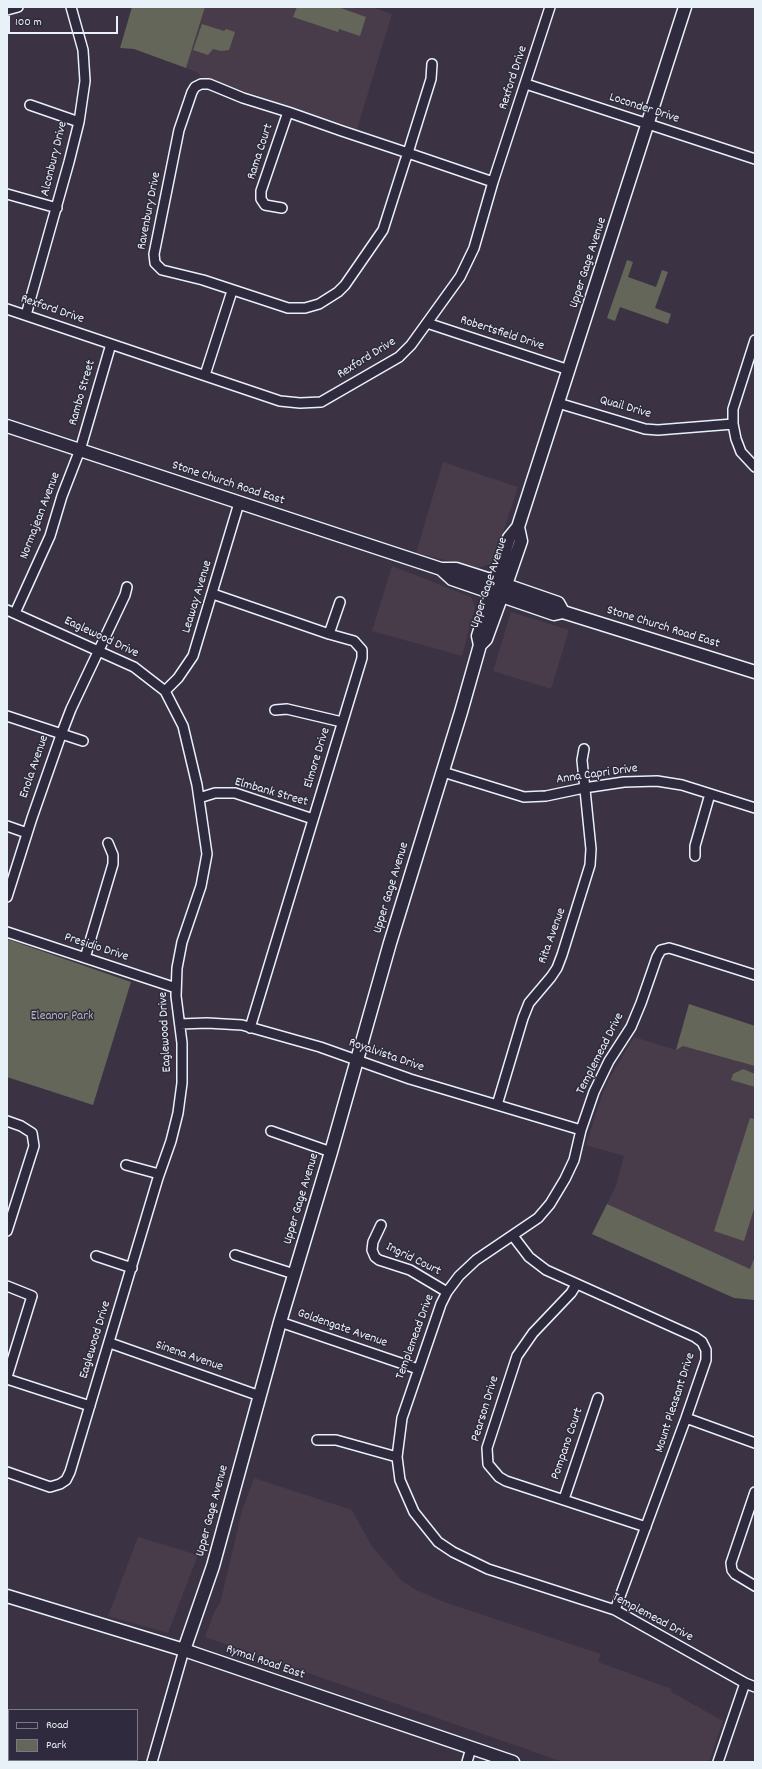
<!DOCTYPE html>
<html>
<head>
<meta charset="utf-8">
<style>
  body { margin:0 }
  #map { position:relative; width:762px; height:1769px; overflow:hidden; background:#3b3243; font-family:Dekko,sans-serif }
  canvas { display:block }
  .frame { position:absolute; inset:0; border:8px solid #e8f1f8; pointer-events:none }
  .legend { position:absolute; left:8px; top:1709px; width:130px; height:52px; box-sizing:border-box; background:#2f2a3d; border:1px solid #797a88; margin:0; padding:5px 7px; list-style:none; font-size:12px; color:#e8f1f8 }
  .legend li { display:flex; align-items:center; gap:8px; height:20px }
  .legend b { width:20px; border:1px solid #797a88 }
  .scale { position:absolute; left:8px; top:16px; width:110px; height:18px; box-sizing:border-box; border:2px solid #e8f1f8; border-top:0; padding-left:5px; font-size:12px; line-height:14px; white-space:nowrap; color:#e8f1f8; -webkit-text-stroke:3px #2f2a3d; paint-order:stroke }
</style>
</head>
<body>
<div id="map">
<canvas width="762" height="1769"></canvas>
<div class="frame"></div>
<ul class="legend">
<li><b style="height:5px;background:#2f2a3d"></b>Road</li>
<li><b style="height:11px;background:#636658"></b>Park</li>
</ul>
<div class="scale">100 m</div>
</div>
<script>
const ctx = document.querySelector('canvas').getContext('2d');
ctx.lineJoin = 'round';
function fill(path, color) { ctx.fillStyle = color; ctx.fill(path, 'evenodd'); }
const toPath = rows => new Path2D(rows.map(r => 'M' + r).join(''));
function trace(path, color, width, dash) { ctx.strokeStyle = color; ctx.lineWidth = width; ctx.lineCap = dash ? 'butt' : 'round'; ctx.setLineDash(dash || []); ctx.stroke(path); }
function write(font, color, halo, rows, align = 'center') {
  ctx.font = font + ' Dekko,sans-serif'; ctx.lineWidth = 3; ctx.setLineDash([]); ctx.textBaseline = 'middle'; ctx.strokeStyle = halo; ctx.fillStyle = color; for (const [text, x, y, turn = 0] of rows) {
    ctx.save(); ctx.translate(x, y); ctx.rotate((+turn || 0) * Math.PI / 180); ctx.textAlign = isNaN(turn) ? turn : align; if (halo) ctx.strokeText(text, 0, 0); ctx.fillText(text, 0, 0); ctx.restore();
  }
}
fill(toPath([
  [205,7,372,7,392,14,357,129,202,77,197,72,186,68],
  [443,462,518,487,493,563,478,568,416,553],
  [392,566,471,597,475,607,462,656,372,631],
  [511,612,569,630,551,689,493,671],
  [689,1004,755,1026,755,1256,750,1269,734,1298,592,1234,616,1186,624,1156,586,1145,601,1098,609,1079,634,1037,676,1050],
  [254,1478,352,1510,371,1545,401,1580,416,1590,447,1603,601,1654,598,1662,672,1689,671,1692,723,1721,709,1762,563,1762,205,1637,215,1610,220,1604,242,1511],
  [138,1537,198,1555,168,1633,108,1616]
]), '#493c4a');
fill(toPath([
  [132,7,205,7,186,68,134,49,120,48],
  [297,7,338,7,366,17,360,36,339,29,338,32,293,17],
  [202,24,224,31,226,29,235,32,229,50,221,51,213,49,208,55,193,50],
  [627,260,633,262,628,277,656,287,662,270,668,272,655,308,671,314,668,324,620,307,615,321,607,318],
  [7,939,131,982,93,1105,7,1077],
  [689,1004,755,1026,755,1066,683,1046,676,1050],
  [743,1069,755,1074,755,1087,731,1080,733,1074],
  [750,1118,755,1119,755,1206,744,1241,714,1231],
  [607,1204,750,1269,755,1256,755,1300,734,1298,592,1234]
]), '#636658');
const minor = toPath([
  [7,10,18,7],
  [432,64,431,79,411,143,408,153,405,161,383,230,345,285,338,292,319,304,305,308,288,308,203,280,162,270,155,263,154,254,179,130,192,92,195,87,201,84,209,84,243,98,288,112,342,131,408,153,493,182],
  [526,84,755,159],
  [30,105,79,122],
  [7,194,57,208],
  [282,208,265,205,261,199,261,191,288,112],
  [7,309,280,401,300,403,321,402,399,357,411,345,460,277,474,248,493,182,550,7],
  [26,315,69,162,79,122,85,81,83,50,71,7],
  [427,323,569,370],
  [755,340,733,409,733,424,736,439,741,452,755,467],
  [205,375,232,291],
  [558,403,645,429,658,430,733,424],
  [213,594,329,634,354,641,362,650,362,658,250,1028],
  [7,610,134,667,165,691,183,726,197,785,207,854,201,886,182,942,177,968,176,996,182,1043,182,1083,178,1113,171,1141,158,1178,70,1472,66,1480,60,1484,50,1487,7,1472],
  [15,613,50,536,62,496,81,447,111,344],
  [329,634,340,602],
  [165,691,178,678,193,656,239,503],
  [275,710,287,709,342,722],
  [7,716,83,741],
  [443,772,524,797,546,796,584,788,624,782,657,781,682,785,755,808],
  [199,798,215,793,235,793,313,819],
  [7,826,27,833],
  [695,856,695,846,710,794],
  [7,897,32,818,61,735,71,709,125,595,127,587],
  [7,932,176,988],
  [85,958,113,864,113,855,108,843],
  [755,975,676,950,669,948,661,950,657,957,641,1003,631,1027,609,1061,594,1092,581,1130,574,1160,565,1179,550,1204,538,1218,476,1260,459,1276,447,1292,441,1304,402,1418,397,1457,400,1480,414,1512,438,1542,453,1552,488,1569,615,1610,745,1683,755,1687],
  [180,1024,207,1023,242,1025,320,1047,410,1079,581,1130],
  [497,1105,523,1018,529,1003,551,977,557,968,562,955,590,865,591,849,582,760,584,749],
  [7,1121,21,1126,32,1133,34,1146,7,1231],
  [271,1131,331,1152],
  [126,1165,159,1174],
  [381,1225,373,1242,372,1250,375,1257,379,1260,410,1270,447,1292],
  [513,1236,529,1257,546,1270,695,1337,702,1342,706,1350,706,1360,686,1418,615,1610],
  [235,1255,294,1274],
  [96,1256,132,1268],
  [576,1285,571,1293,533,1333,517,1356,487,1448,488,1464,499,1477,506,1481,646,1527],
  [7,1286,32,1296,7,1377],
  [280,1322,418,1369],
  [110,1343,260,1396],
  [7,1379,90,1406],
  [686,1418,755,1443],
  [317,1440,336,1440,397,1457],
  [755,1492,731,1563,732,1570,735,1574,755,1586],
  [564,1499,598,1398],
  [152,1762,184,1650],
  [467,1762,471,1748],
  [718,1762,745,1683]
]);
const secondary = toPath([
  [7,426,435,567,441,569,452,579,554,614,563,612,755,672],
  [441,569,456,569,506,585,558,603,563,612],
  [480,645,486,639,509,576,521,541,518,527],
  [7,1596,184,1650,513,1762],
  [184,1650,213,1566,280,1322,331,1152,390,943,461,712,480,645,478,636,509,538,518,527,685,7]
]);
trace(minor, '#e8f1f8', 12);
trace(secondary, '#e8f1f8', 15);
trace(minor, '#2f2a3d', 9);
trace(secondary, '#2f2a3d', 12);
write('13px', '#e8f1f8', '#2f2a3d', [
  ["Rexford Drive",514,78,-72],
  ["Loconder Drive",644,109,18],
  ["Rama Court",261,152,-72],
  ["Alconbury Drive",55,159,-76],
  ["Ravenbury Drive",150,211,-79],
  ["Upper Gage Avenue",589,263,-72],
  ["Rexford Drive",52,310,19],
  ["Robertsfield Drive",502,334,18],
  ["Rexford Drive",367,359,-32],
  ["Rambo Street",83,393,-74],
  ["Quail Drive",625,408,16],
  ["Stone Church Road East",228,484,18],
  ["Normajean Avenue",41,516,-69],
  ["Upper Gage Avenue",490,583,-72],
  ["Leaway Avenue",198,597,-73],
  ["Stone Church Road East",663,628,17],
  ["Eaglewood Drive",101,638,25],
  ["Elmore Drive",318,758,-73],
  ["Enola Avenue",35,767,-71],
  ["Anna Capri Drive",597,775,-8],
  ["Elmbank Street",271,793,16],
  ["Upper Gage Avenue",392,888,-73],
  ["Rita Avenue",553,936,-70],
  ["Presidio Drive",96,948,18],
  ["Eaglewood Drive",166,1032,-93],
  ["Templemead Drive",601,1054,-63],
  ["Royalvista Drive",386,1056,19],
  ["Upper Gage Avenue",302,1199,-73],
  ["Ingrid Court",413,1260,26],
  ["Goldengate Avenue",342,1329,19],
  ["Templemead Drive",416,1337,-70],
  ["Eaglewood Drive",96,1340,-73],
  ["Sinena Avenue",189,1357,19],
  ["Mount Pleasant Drive",676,1403,-72],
  ["Pearson Drive",486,1409,-73],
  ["Pompano Court",568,1444,-71],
  ["Upper Gage Avenue",213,1511,-75],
  ["Templemead Drive",652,1618,28],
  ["Rymal Road East",265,1663,19]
]);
write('13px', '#b3b9b8', '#2f2a3d', [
  ["Eleanor Park",62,1017]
]);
</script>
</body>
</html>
